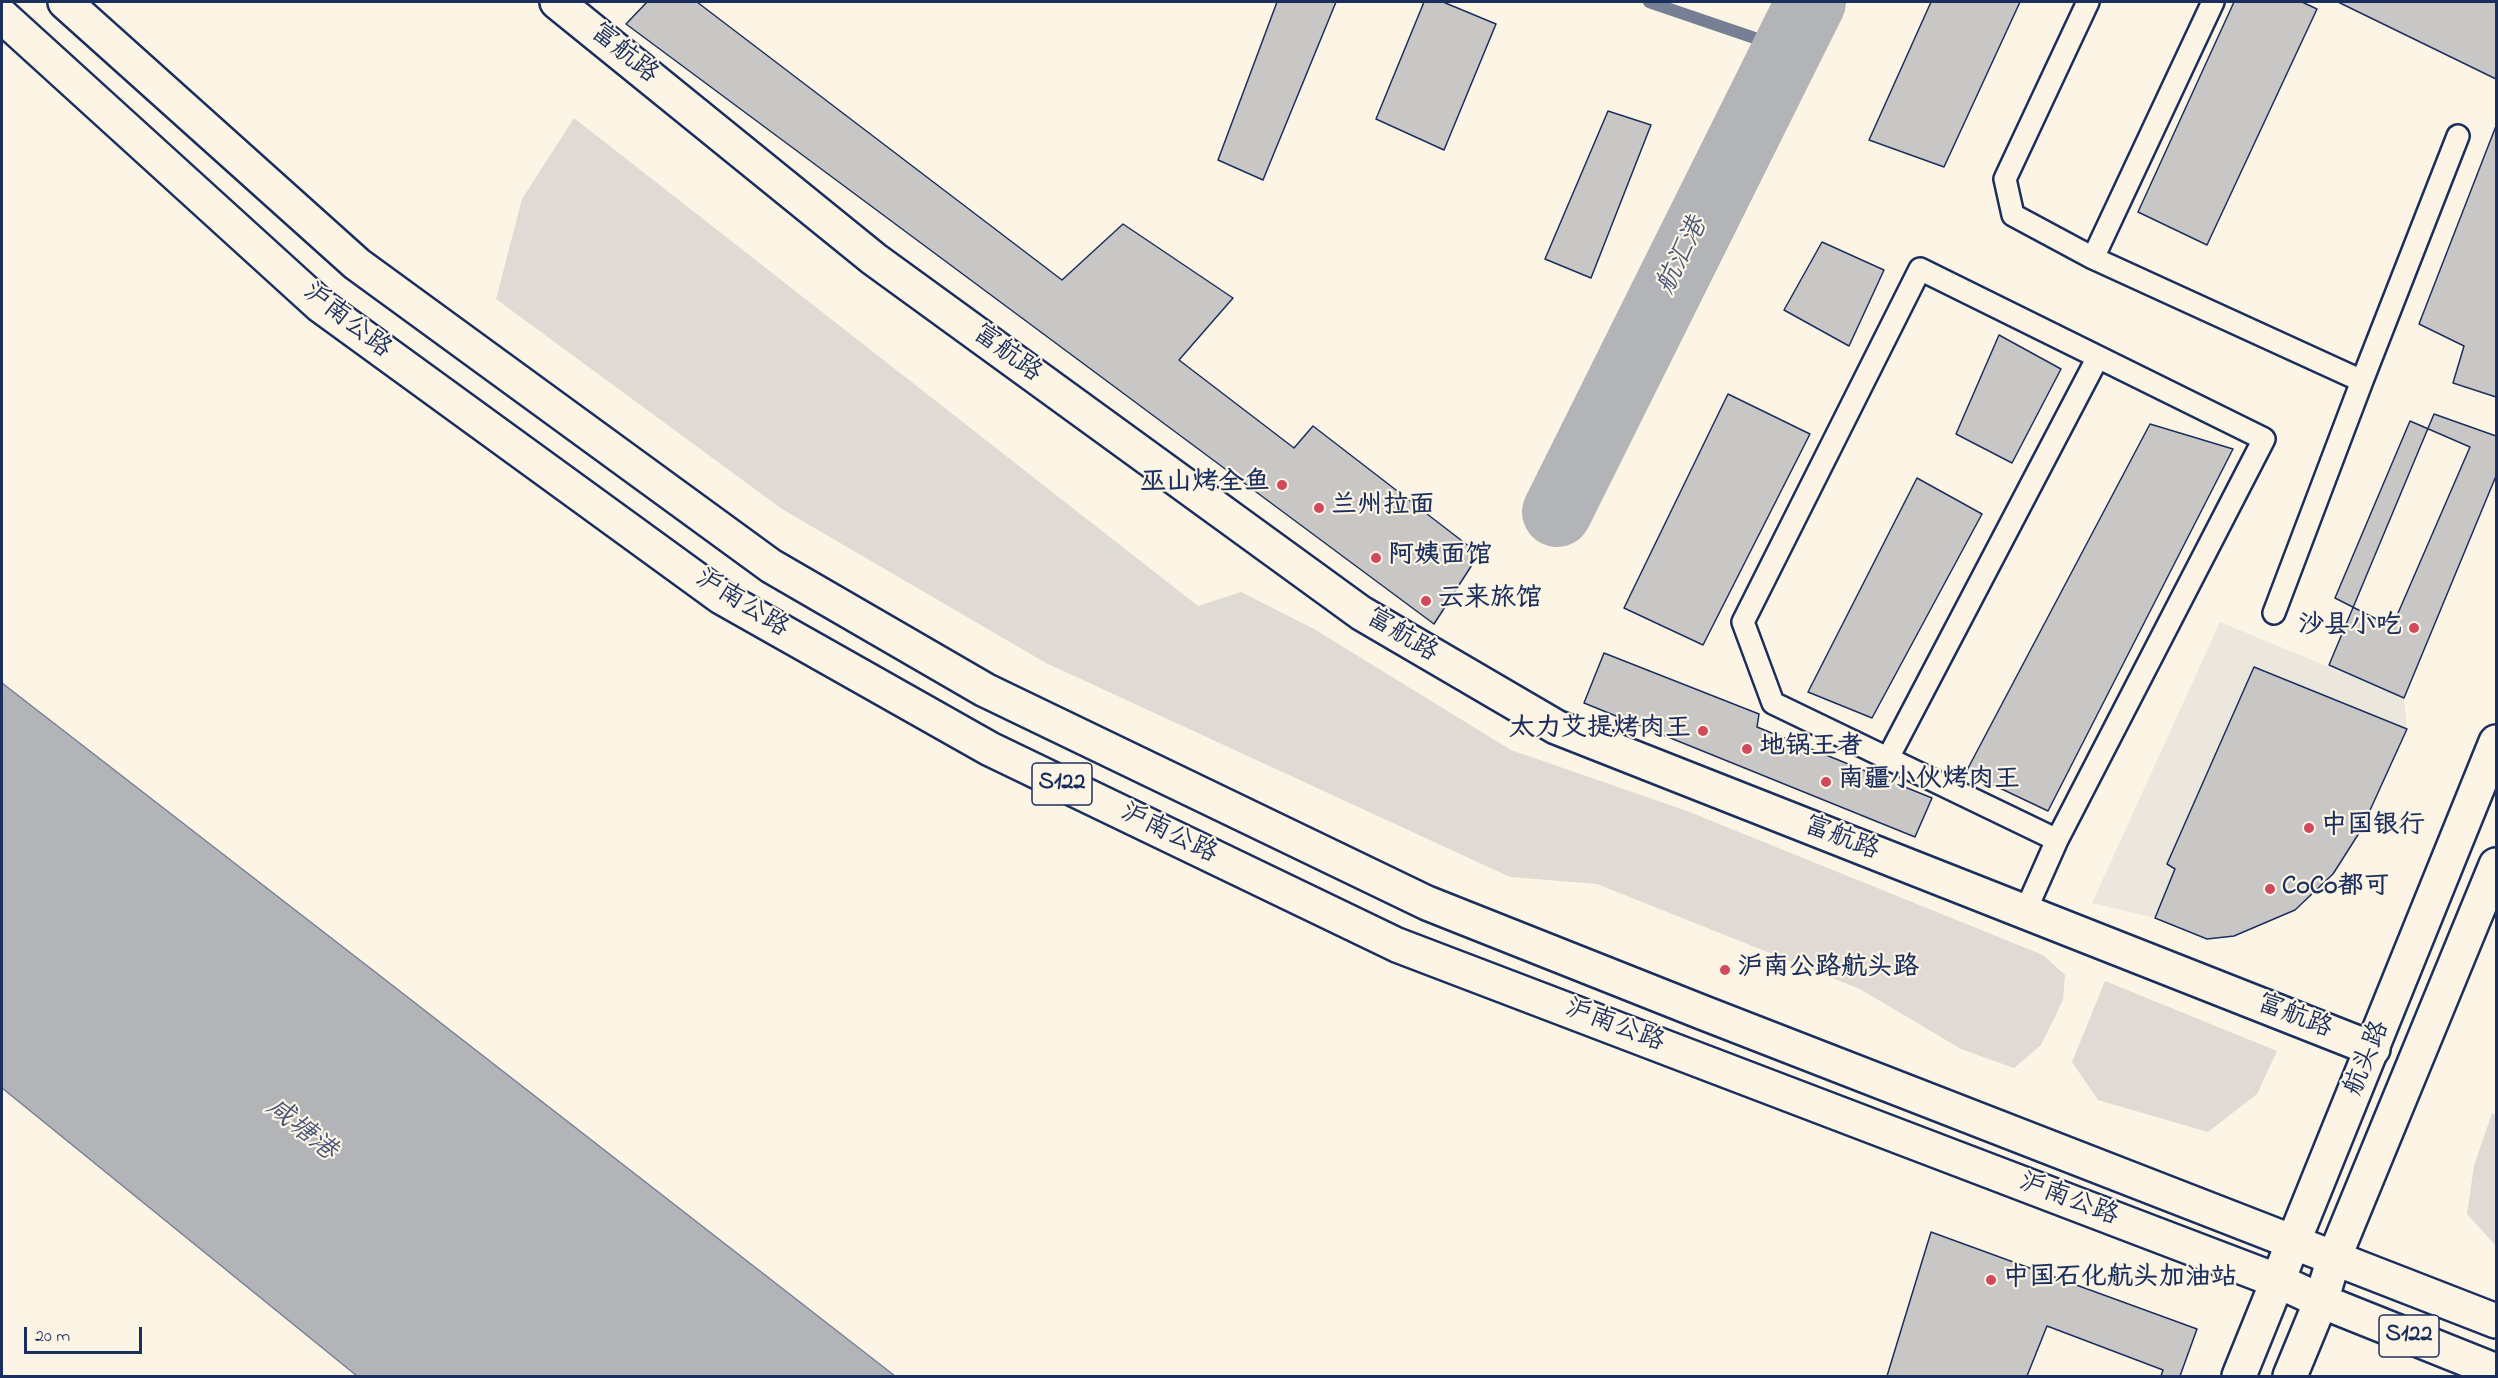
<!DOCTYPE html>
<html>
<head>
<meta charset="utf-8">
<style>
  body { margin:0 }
  #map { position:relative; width:2498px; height:1378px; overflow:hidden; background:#fcf5e5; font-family:"Indie Flower",sans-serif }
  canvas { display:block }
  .frame { position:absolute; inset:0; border:3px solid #1b2f5e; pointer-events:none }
  .scale { position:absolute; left:24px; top:1327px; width:118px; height:27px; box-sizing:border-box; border:3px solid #1b2f5e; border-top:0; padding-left:8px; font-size:18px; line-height:21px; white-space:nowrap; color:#1b2f5e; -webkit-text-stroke:4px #fcf5e5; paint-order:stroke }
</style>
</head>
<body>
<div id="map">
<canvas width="2498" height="1378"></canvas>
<div class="frame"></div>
<div class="scale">20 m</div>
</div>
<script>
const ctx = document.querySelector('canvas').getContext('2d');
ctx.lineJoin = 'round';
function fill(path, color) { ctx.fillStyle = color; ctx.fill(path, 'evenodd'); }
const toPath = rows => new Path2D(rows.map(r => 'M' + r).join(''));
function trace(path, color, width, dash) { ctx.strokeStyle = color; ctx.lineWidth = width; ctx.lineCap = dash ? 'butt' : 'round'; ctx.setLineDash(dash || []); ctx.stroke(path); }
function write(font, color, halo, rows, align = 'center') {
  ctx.font = font + ' "Indie Flower","LXGW WenKai TC",sans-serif'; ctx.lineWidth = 4.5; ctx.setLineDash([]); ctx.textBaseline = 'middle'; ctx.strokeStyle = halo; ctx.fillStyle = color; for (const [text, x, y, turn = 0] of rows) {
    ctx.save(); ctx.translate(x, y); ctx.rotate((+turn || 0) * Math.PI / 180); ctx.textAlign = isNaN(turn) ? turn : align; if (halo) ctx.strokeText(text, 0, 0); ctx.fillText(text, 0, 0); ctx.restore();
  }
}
fill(toPath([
  [2220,622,2404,698,2407,729,2361,830,2333,874,2295,910,2234,936,2207,939,2155,918,2092,903]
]), '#ece7dc');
fill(toPath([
  [574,118,1198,606,1241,592,1314,629,1511,750,1687,811,2043,955,2065,975,2063,1000,2041,1045,2014,1068,1961,1049,1860,989,1597,884,1510,877,1046,663,782,509,496,299,522,199],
  [2105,981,2277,1051,2257,1094,2208,1132,2098,1100,2072,1062],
  [2492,1113,2496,1115,2496,1246,2467,1214,2474,1166]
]), '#dfdbd4');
const water = toPath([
  [2,683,401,992,895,1376,357,1376,2,1088,2,683]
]);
fill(water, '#b2b4b8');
trace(water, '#767f94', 1.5);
trace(toPath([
  [1649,2,1787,49]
]), '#767f94', 12);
trace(toPath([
  [1557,512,1811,2]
]), '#b2b4b8', 70);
const building = toPath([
  [647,2,697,2,1062,280,1123,224,1233,298,1179,360,1294,448,1313,426,1479,554,1434,624,626,24,647,2],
  [1277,2,1336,2,1263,180,1218,160,1277,2],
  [1424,2,1443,2,1496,24,1444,150,1376,119,1424,2],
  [1931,2,2020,2,1944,167,1869,140,1931,2],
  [2234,2,2302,2,2317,9,2207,245,2138,212,2234,2],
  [2338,2,2496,2,2496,79,2338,2],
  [1608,111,1651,125,1591,278,1545,259,1608,111],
  [2496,126,2496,397,2453,383,2464,346,2419,324,2496,126],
  [1822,242,1884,270,1849,346,1784,310,1822,242],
  [1999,335,2061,369,2012,463,1956,434,1999,335],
  [1728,394,1810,434,1703,645,1624,608,1728,394],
  [2434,414,2496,436,2496,476,2404,698,2329,665,2434,414],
  [2410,421,2470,447,2392,627,2335,598,2410,421],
  [2150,424,2233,449,2048,811,1966,772,2150,424],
  [1917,478,1982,514,1872,718,1808,692,1917,478],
  [1604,653,1759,714,1757,727,1932,798,1915,837,1584,703,1604,653],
  [2254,667,2407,729,2361,830,2333,874,2295,910,2234,936,2207,939,2155,918,2175,869,2167,864,2254,667],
  [1931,1232,2197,1329,2180,1376,1887,1376,1931,1232],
  [2047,1326,2163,1370,2161,1376,2027,1376,2047,1326]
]);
fill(building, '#c8c7c6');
trace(building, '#1b2f5e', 1.5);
const service = toPath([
  [2088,2,2005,179,2013,215,2093,258,2362,381,2458,136],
  [2093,258,2213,2],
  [2274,613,2362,381],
  [1888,758,2098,357],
  [2025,912,2057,840,2264,439,1920,269,1743,622,1773,703,2057,840]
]);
const minor = toPath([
  [557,2,874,259,1361,613,1556,727,2373,1049]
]);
const secondary = toPath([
  [2239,1376,2496,742],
  [2290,1376,2321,1301,2334,1258,2496,865]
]);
const primary = toPath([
  [65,2,357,264,771,566,985,690,1427,903,1704,1013,2496,1321],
  [2,16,321,306,721,597,990,749,1397,945,2278,1281,2321,1301,2496,1371]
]);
trace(service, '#1b2f5e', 26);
trace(minor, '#1b2f5e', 38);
trace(secondary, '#1b2f5e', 38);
trace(primary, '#1b2f5e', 38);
trace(service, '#fcf5e5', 21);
trace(minor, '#fcf5e5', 33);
trace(secondary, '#fcf5e5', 33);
trace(primary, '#fcf5e5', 33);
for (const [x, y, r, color] of [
  [1282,485,6,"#d1495b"],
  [1319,508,6,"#d1495b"],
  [1376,558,6,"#d1495b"],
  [1426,601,6,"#d1495b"],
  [2414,628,6,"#d1495b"],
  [1703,731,6,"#d1495b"],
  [1747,749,6,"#d1495b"],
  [1826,782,6,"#d1495b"],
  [2309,828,6,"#d1495b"],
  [2270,889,6,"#d1495b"],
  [1725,970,6,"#d1495b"],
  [1991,1280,6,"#d1495b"]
]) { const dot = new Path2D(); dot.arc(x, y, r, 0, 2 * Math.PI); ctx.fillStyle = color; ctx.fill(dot); trace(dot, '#fcf5e5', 2); }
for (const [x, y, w] of [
  [1062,784,60],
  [2409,1336,60]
]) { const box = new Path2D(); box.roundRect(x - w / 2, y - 21, w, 42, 4.5); ctx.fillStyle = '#fcf5e5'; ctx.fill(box); trace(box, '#1b2f5e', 1.5); }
write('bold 24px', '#1b2f5e', null, [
  ["S122",1062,784],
  ["S122",2409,1336]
]);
write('26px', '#1b2f5e', '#fcf5e5', [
  ["富航路",623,55,39],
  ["沪南公路",346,322,38],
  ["富航路",1006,355,36],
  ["沪南公路",741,605,32],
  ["富航路",1401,637,31],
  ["沪南公路",1168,835,26],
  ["富航路",1841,840,21],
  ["富航路",2294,1018,21],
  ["沪南公路",1614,1027,21],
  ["航头路",2369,1059,-68],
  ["沪南公路",2068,1201,21]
]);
write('bold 26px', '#1b2f5e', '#fcf5e5', [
  ["巫山烤全鱼",1270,485,"right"],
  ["兰州拉面",1331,508],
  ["阿姨面馆",1388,558],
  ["云来旅馆",1438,601],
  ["沙县小吃",2402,628,"right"],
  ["太力艾提烤肉王",1691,731,"right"],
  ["地锅王者",1759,749],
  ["南疆小伙烤肉王",1838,782],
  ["中国银行",2321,828],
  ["CoCo都可",2282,889],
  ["沪南公路航头路",1737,970],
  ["中国石化航头加油站",2003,1280]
], 'left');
write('italic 27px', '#485779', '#fcf5e5', [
  ["航汇港",1684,257,-64],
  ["咸塘港",300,1131,39]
]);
</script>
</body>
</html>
